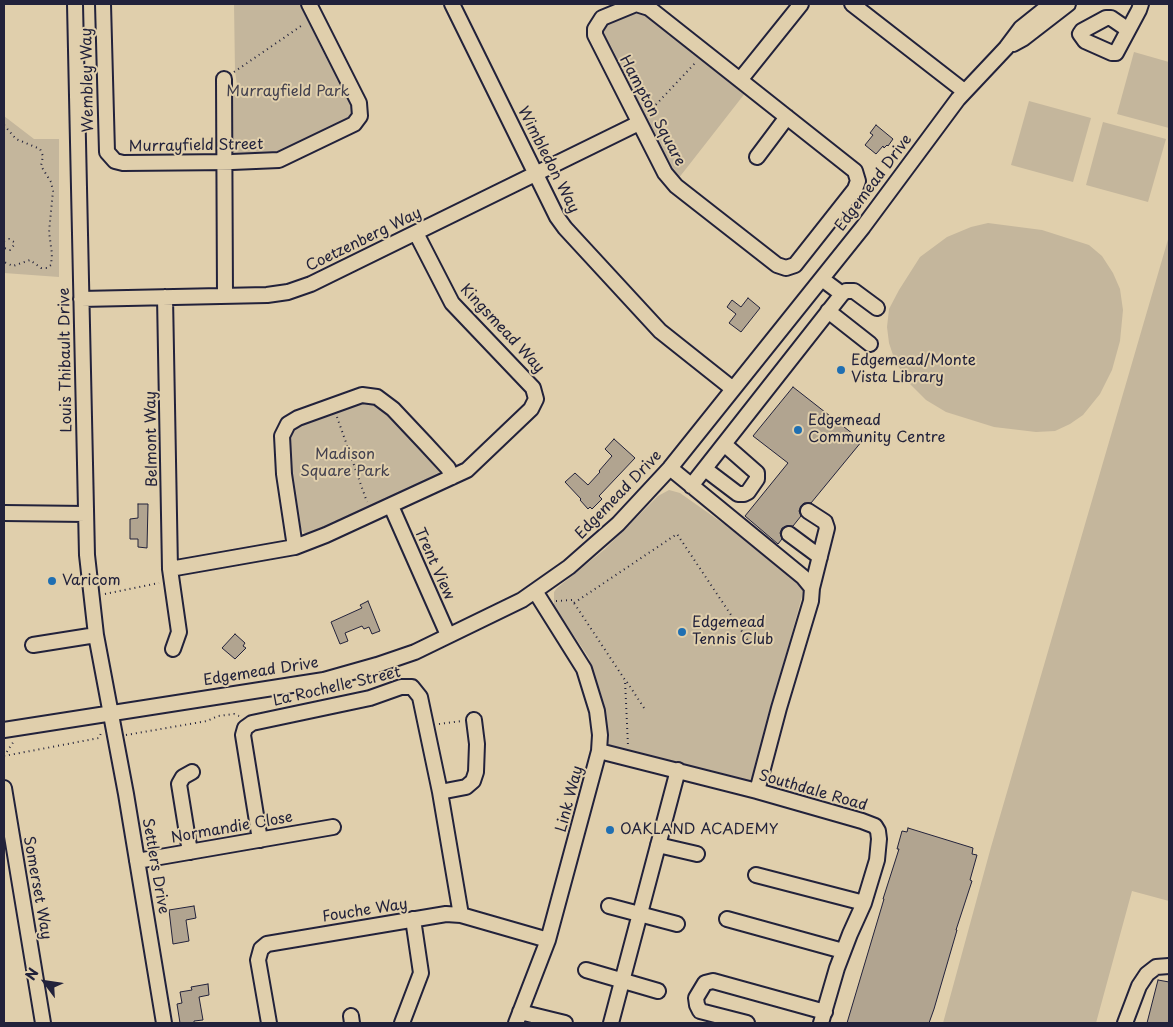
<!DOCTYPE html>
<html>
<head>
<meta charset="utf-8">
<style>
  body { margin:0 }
  #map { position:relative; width:1173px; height:1027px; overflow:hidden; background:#e0cfac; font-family:"Playpen Sans",sans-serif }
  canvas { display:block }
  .frame { position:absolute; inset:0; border:5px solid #22223b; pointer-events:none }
  .north { position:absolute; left:20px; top:957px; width:50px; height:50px; -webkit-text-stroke:4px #e0cfac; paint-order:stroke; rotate:301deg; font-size:14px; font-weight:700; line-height:20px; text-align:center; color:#22223b }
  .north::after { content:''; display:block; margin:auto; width:18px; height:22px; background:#22223b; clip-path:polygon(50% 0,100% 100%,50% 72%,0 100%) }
</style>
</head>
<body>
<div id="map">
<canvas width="1173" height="1027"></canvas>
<div class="frame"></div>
<div class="north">N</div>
</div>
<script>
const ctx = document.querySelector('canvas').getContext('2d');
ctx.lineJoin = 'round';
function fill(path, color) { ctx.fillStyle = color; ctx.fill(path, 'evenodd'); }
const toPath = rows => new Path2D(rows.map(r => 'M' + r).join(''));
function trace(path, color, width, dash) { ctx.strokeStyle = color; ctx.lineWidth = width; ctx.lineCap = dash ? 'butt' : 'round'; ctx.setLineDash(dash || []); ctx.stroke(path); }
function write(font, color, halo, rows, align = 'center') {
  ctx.font = font + ' "Playpen Sans",sans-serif'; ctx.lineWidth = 4; ctx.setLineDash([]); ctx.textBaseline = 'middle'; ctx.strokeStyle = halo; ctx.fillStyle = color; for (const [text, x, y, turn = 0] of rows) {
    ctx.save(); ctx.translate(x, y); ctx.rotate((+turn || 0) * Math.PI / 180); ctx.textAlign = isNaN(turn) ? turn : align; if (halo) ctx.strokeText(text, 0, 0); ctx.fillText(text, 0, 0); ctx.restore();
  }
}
fill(toPath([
  [234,4,303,4,354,106,354,114,350,119,276,154,236,156,232,153,230,151,230,96,235,90,237,85,235,71],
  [634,11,645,12,746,92,678,179,673,175,601,34,601,28,606,23],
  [1134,52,1169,62,1169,128,1117,114],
  [1029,101,1091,118,1073,182,1011,165],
  [4,116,34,139,59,139,59,277,4,273],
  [1103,122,1166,139,1148,202,1086,185],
  [988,223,1042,230,1089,245,1102,256,1113,273,1120,289,1123,310,1120,341,1112,370,1100,394,1083,415,1070,424,1055,431,1036,432,994,427,946,412,926,400,910,384,895,361,889,343,887,327,889,309,899,290,920,257,947,237,971,227],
  [1169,236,1169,901,1132,891,1096,1023,943,1023,991,847],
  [367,399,375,400,439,467,439,477,316,534,304,533,298,525,287,438,291,431,297,426],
  [669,490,680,493,806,582,750,784,607,747,602,706,589,658,554,606,554,592,557,588,605,549,658,496]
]), '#c4b69c');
const building = toPath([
  [876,125,893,139,888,146,887,145,884,148,883,146,876,154,865,145,873,135,870,133,876,125],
  [748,298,760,308,741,332,729,323,736,314,727,307,732,300,741,307,748,298],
  [793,387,862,441,811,503,804,503,801,506,799,511,801,516,793,526,786,526,782,528,780,533,782,539,778,544,745,516,788,463,753,436,793,387],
  [614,439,635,458,599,496,602,499,592,509,590,507,588,509,580,500,581,499,565,482,575,473,588,485,600,472,599,471,612,456,605,449,614,439],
  [138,504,148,504,147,548,138,547,138,539,130,539,130,519,138,518,138,504],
  [368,601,380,631,372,634,369,627,364,629,362,626,345,633,348,641,340,644,331,622,362,608,360,605,368,601],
  [235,634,245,643,243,646,246,648,235,659,222,648,235,634],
  [908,828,973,848,972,854,977,855,970,880,972,881,956,930,957,930,934,1009,929,1023,847,1023,884,899,883,899,899,849,897,849,902,831,907,832,908,828],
  [194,906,196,918,186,920,189,941,173,944,169,910,194,906],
  [1158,980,1169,982,1169,1023,1147,1023,1158,980],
  [208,984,209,995,199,997,203,1020,194,1021,194,1023,180,1023,177,1004,182,1003,180,992,192,990,191,987,208,984]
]);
fill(building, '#b1a490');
trace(building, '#22223b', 1);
const minor = toPath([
  [75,4,87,555,96,635,126,794,164,1023],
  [103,4,107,152,115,161,123,163,232,162,279,160,354,124,360,116,359,103,309,4],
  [452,4,557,217,565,228,660,331,733,389],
  [636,4,649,8,855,171,858,181,855,189,795,265,786,268,777,265,676,186,665,173,595,35,595,29,602,18,636,4],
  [852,4,964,91],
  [1127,29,1111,18,1106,18,1082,31,1080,34,1085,41,1112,53,1116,53,1139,10,1141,4],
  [1013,44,1024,38,1068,4],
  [224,79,225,296],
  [740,80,801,4],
  [757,157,787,117],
  [842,294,846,291,854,291,877,308],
  [165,297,170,569,179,632,173,649],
  [81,299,267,295,288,292,311,284,639,123],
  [828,311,870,344],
  [670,468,803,577,812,588,811,601,779,708,757,791],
  [705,469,738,494,744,494,748,492,757,479,757,473,724,444],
  [691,486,842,294,822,279],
  [391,506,448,635],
  [808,511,825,522,827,528,812,588],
  [4,513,86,514],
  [789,534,820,557],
  [295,547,284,474,282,436,288,424,298,418,362,395,377,397,393,409,425,443,448,468,452,477],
  [170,569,295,547,326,535,467,470,531,409,536,399,533,388,452,303,416,233],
  [33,645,96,635],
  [4,730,324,680,377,665,415,652,522,600,569,567,594,545,618,524,670,468,863,227,958,99,1006,48,1021,28,1051,4],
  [599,751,757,791,862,821,875,826,878,831,879,839,877,860,864,903,850,934,837,968,821,1023],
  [4,788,43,1023],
  [440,792,466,787,473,781,476,772,477,744,474,720],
  [260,840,243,735,245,728,252,723,370,698,401,687,412,687,420,697,440,792,461,915],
  [658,845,697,854],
  [190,852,179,784,183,777,192,772],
  [137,861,333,827],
  [756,875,864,903],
  [609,906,677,924],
  [727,919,843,951],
  [586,970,658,991],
  [520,1012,565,1023],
  [351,1016,352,1023],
  [269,1023,258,960,261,949,267,944,446,914,461,915,548,940],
  [402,1023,421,973,413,919],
  [516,1023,548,940,599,751,600,735,597,711,584,669,535,591],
  [611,1023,678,770],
  [747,1023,700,1011,697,1005,696,998,705,983,713,981,825,1012],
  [1125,1023,1139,986,1147,974,1156,967,1169,966]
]);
trace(minor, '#22223b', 18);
trace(toPath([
  [234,72,304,24],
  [649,112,697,61],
  [4,125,16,139,40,149,43,156,41,166,51,182,53,191,49,232,52,254,51,265,47,268,41,268,30,260,13,266,4,262],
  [4,241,9,239,14,242,14,245,10,250,4,248],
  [337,417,367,502],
  [105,594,159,583],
  [556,601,572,600,625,680,628,746],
  [574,603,677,534,749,642],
  [627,682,646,711],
  [439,724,462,721],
  [126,735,207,721,218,716,234,714,239,716],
  [4,756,99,738,101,733],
  [4,756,14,741]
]), '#22223b', 2, [1, 4]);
trace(minor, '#e0cfac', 14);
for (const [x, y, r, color] of [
  [841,370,5,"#1f6fb2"],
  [798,430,5,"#1f6fb2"],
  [52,581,5,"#1f6fb2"],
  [682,632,5,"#1f6fb2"],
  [610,830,5,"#1f6fb2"]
]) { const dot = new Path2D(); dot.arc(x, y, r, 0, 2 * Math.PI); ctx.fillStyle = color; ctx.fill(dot); trace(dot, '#e0cfac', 2); }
write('15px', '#22223b', '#e0cfac', [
  ["Wembley Way",88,80,-91],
  ["Hampton Square",652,111,62],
  ["Murrayfield Street",196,146,-1],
  ["Wimbledon Way",548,160,63],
  ["Edgemead Drive",874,183,-53],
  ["Coetzenberg Way",364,240,-26],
  ["Kingsmead Way",502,329,47],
  ["Louis Thibault Drive",66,360,-91],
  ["Belmont Way",152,439,-91],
  ["Edgemead Drive",619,495,-46],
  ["Trent View",434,564,66],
  ["Edgemead Drive",261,672,-9],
  ["La Rochelle Street",337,687,-13],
  ["Southdale Road",813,791,16],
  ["Link Way",570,799,-75],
  ["Normandie Close",232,828,-10],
  ["Settlers Drive",155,866,80],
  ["Somerset Way",37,888,80],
  ["Fouche Way",365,911,-9]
]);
write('15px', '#42404e', '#e0cfac', [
  ["Murrayfield Park",288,92],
  ["Madison",345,455],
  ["Square Park",345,472]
]);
write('15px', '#22223b', '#e0cfac', [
  ["Edgemead/Monte",851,361],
  ["Vista Library",851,378],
  ["Edgemead",808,421],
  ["Community Centre",808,438],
  ["Varicom",62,581],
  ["Edgemead",692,623],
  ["Tennis Club",692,640],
  ["OAKLAND ACADEMY",620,830]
], 'left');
</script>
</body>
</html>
